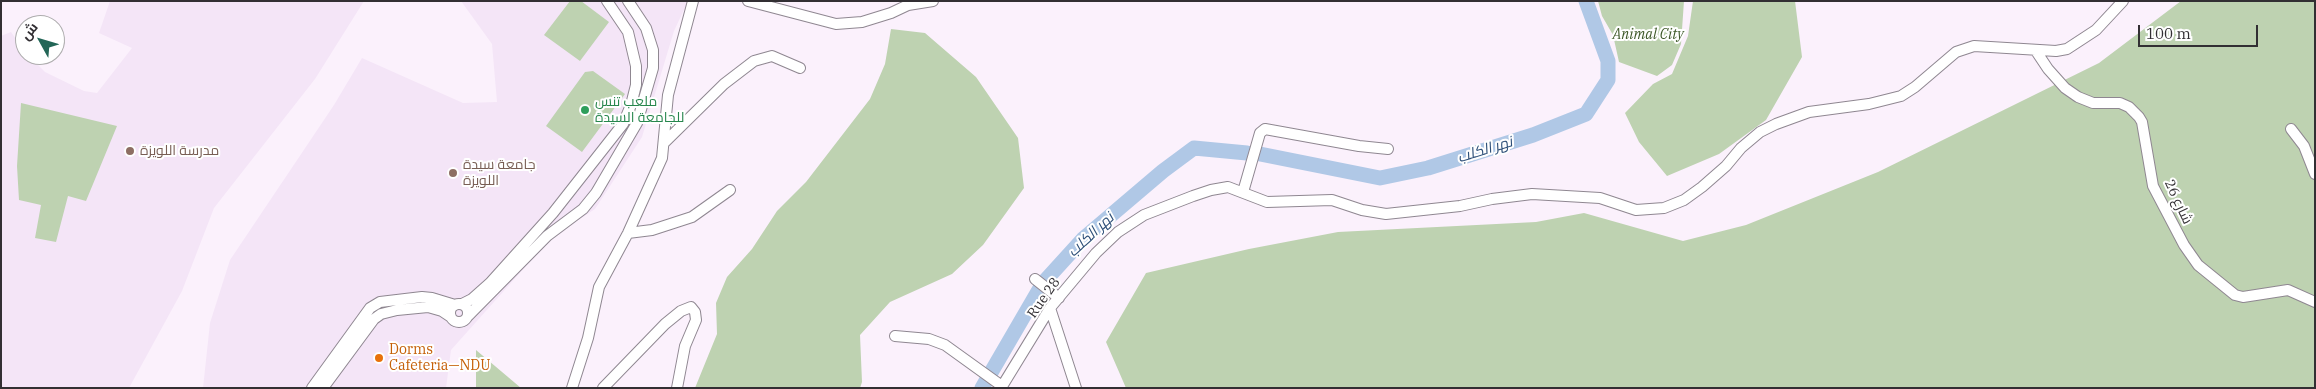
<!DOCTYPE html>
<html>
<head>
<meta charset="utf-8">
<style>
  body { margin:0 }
  #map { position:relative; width:2316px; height:389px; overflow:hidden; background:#fbf1fc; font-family:"IBM Plex Serif",Cairo,serif }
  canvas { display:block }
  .frame { position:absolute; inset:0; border:2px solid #322f33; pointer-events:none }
  .north { position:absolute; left:15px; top:15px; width:50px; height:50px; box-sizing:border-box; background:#fff; border:1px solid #adacad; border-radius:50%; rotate:309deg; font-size:14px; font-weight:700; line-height:20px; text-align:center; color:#322f33 }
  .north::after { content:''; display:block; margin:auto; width:18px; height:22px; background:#236657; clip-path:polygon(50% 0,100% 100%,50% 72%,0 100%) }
  .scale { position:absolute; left:2138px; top:25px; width:120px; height:22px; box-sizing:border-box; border:2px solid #322f33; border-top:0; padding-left:6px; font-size:15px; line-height:18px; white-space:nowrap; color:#322f33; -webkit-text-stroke:4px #fff; paint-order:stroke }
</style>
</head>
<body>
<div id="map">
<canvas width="2316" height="389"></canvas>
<div class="frame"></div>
<div class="north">ش</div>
<div class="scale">100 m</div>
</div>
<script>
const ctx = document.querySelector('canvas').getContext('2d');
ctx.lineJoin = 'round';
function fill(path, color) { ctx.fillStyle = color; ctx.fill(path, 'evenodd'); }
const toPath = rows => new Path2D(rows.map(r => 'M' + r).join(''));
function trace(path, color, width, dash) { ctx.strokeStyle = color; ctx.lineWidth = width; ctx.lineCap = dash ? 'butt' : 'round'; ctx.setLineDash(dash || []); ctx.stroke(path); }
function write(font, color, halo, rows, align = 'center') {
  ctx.font = font + ' "IBM Plex Serif",Cairo,serif'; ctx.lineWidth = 4; ctx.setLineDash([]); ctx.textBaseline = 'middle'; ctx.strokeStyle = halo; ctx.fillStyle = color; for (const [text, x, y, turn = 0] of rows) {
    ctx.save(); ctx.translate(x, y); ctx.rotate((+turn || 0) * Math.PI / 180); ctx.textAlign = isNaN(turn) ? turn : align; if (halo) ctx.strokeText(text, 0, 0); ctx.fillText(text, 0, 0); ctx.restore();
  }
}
fill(toPath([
  [110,1,364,1,315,79,214,208,182,291,129,388,1,388,1,36,11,32,25,52,25,55,28,55,45,72,84,91,97,93,132,48,99,33],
  [461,1,688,1,674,31,642,137,595,209,557,234,527,265,451,350,446,388,203,388,210,323,230,260,334,105,362,58,463,103,497,102,492,44]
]), '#f4e5f7');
fill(toPath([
  [570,1,581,1,609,22,580,61,544,35],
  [1598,1,1684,1,1681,44,1672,65,1657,76,1619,62,1613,35,1602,16],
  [1693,1,1795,1,1802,57,1766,120,1719,154,1667,176,1639,142,1625,113,1653,84,1672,74,1688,36],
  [2181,1,2315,1,2315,388,1126,388,1106,342,1146,273,1249,249,1338,232,1536,222,1584,213,1683,241,1746,225,1878,172,2099,63],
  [891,29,925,33,976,77,1018,138,1024,188,983,245,952,274,890,302,860,335,862,382,860,388,695,388,717,334,716,303,727,277,752,249,777,211,806,182,870,99,885,64],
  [593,71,625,94,582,152,546,126,585,72],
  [21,103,117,126,86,201,68,196,56,242,35,238,41,205,19,200,17,166],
  [476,350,521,388,476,388]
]), '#bed2b1');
trace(toPath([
  [1260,154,1380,178,1428,168,1533,135,1586,114,1608,80,1608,61,1586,1],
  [982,388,1043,283,1083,239,1163,171,1194,148,1247,153]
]), '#b0c8e6', 15);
const minor = toPath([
  [748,1,836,24,862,22,891,13,908,5,933,1],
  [2036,51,2048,69,2065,88,2078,97,2093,103,2120,103,2129,107,2139,117,2142,122,2153,186,2184,245,2198,265,2235,295,2243,297,2288,290,2315,302],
  [2291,129,2304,146,2315,174],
  [664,143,724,84,754,61,772,56,800,68],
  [1243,192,1260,133,1265,129,1359,146,1388,149],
  [628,233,652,230,692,217,730,190],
  [1035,279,1059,298],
  '450 313a9 9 0 1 1 18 0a9 9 0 1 1-18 0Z',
  [462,304,472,299,490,283,553,213,623,124,631,105,636,85,636,66,628,32,607,1],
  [1050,308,1076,388],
  [468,316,547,236,583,209,596,193,637,123,653,68,653,50,646,28,628,1],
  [895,336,929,339,945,345,1002,386],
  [312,388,370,308,380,302,422,297,432,298,455,305],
  [323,388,374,319,381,314,397,310,428,307,442,311,451,317],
  [572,388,588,338,599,287,628,233,662,158,668,95,693,1],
  [603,388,665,324,681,311,691,307,695,312,696,320,685,346,677,388],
  [1001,388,1050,308,1096,253,1118,232,1144,215,1193,196,1211,190,1228,187,1267,202,1332,200,1362,210,1386,214,1460,206,1492,199,1532,194,1600,198,1636,210,1664,208,1684,200,1702,187,1726,166,1741,148,1760,132,1776,124,1809,112,1869,104,1901,96,1915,87,1956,52,1974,46,2056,51,2067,49,2096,30,2123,1]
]);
trace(minor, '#8f8791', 12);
trace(minor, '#fff', 10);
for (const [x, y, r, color] of [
  [585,110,5,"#2e9e5b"],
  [130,151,5,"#8d6e63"],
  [453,173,5,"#8d6e63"],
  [379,358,5,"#e8710a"]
]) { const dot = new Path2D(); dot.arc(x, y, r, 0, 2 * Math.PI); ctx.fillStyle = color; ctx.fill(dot); trace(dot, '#fff', 2); }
write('italic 14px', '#3d5828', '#fff', [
  ["Animal City",1648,35]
]);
write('14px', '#27864d', '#fff', [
  ["ملعب تنس",595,102],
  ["للجامعة السيدة",595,118]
], 'left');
write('14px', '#785e54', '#fff', [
  ["مدرسة اللويزة",140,151],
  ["جامعة سيدة",463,165],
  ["اللويزة",463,181]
], 'left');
write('14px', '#322f33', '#fff', [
  ["شارع 26",2178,202,65],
  ["Rue 28",1044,298,-55]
]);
write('14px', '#c56008', '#fff', [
  ["Dorms",389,350],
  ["Cafeteria—NDU",389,366]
], 'left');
write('italic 15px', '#2d4f78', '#fff', [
  ["نهر الكلب",1485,150,-17],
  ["نهر الكلب",1091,235,-43]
]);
</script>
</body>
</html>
